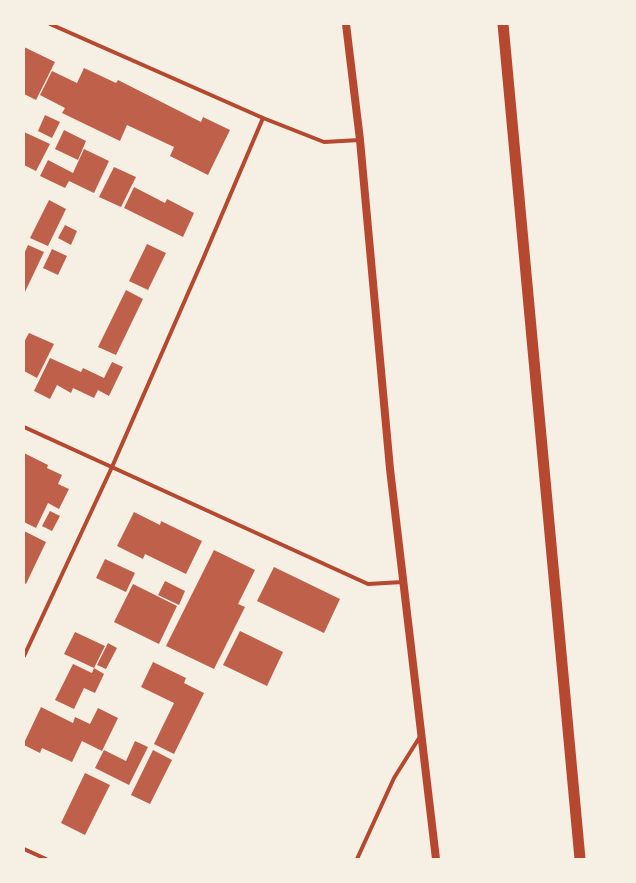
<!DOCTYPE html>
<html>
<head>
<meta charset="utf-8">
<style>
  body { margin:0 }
  #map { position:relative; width:636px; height:883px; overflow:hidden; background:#f6efe4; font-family:"Nunito Sans",sans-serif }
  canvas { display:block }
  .frame { position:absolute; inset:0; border:25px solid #f6efe4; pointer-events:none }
</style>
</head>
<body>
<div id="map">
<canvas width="636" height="883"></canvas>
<div class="frame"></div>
</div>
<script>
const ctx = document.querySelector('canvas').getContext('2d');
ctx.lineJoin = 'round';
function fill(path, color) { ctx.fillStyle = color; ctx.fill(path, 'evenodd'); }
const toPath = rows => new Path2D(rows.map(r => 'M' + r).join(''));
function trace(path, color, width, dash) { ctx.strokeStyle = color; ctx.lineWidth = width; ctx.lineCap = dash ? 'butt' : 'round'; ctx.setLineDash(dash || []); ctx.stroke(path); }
fill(toPath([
  [24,47,55,62,36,100,24,94],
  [84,68,116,83,118,80,201,122,203,117,230,130,208,175,170,156,174,147,127,125,120,141,62,113,65,108,40,95,52,71,77,83],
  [45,115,60,122,52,138,38,131],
  [64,130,86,141,78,160,55,149],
  [24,132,50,144,36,171,24,165],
  [84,149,109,161,94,193,69,181,65,188,40,176,48,160,73,173],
  [114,167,136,177,121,207,99,197],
  [134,187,165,203,167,199,194,213,183,237,124,208],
  [49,200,66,209,48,246,30,238],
  [65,225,77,231,71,245,58,238],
  [147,244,166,253,148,290,129,281],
  [28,245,44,252,24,294,24,254],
  [52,249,67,256,58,275,43,268],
  [126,290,143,299,116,355,98,347],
  [29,333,54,344,37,378,24,371,24,342],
  [50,358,81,372,83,368,104,378,112,362,123,367,109,396,98,390,94,398,73,388,71,393,57,385,50,399,34,391],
  [24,453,48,465,47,468,62,475,58,484,69,489,59,509,48,503,36,528,24,522],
  [50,511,60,516,52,531,42,526],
  [134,512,160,525,161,521,202,541,186,574,145,554,143,559,117,546],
  [24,531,46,542,26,584,24,583],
  [214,550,255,570,238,604,245,607,214,669,166,646],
  [105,559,135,573,126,592,96,578],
  [274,567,340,599,324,633,257,601],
  [165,581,185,591,179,605,158,595],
  [133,584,177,606,159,644,114,622],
  [240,631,283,652,267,686,223,665],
  [75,632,105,646,94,668,64,654],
  [108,643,117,648,106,669,97,665],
  [153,662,186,678,184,683,204,693,174,754,154,744,174,703,141,687],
  [73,664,92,673,94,668,104,674,95,693,84,688,74,709,55,700],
  [41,707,73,723,75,717,90,724,98,708,118,718,102,751,82,741,72,762,42,748,40,753,24,745,24,743],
  [135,741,148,747,129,785,95,768,104,750,126,761],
  [153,750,172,760,150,804,131,795],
  [85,773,110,785,85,835,61,823]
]), '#bf614a');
trace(toPath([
  [50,24,263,118,324,142,360,140],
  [24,427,368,584,403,582],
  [24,656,112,467,203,259,263,118],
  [24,849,46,859],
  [357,859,394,778,421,735]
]), '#b5482f', 4);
trace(toPath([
  [346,24,360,140,390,469,436,859]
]), '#b5482f', 8);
trace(toPath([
  [503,24,580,859]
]), '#b5482f', 11);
</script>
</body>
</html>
